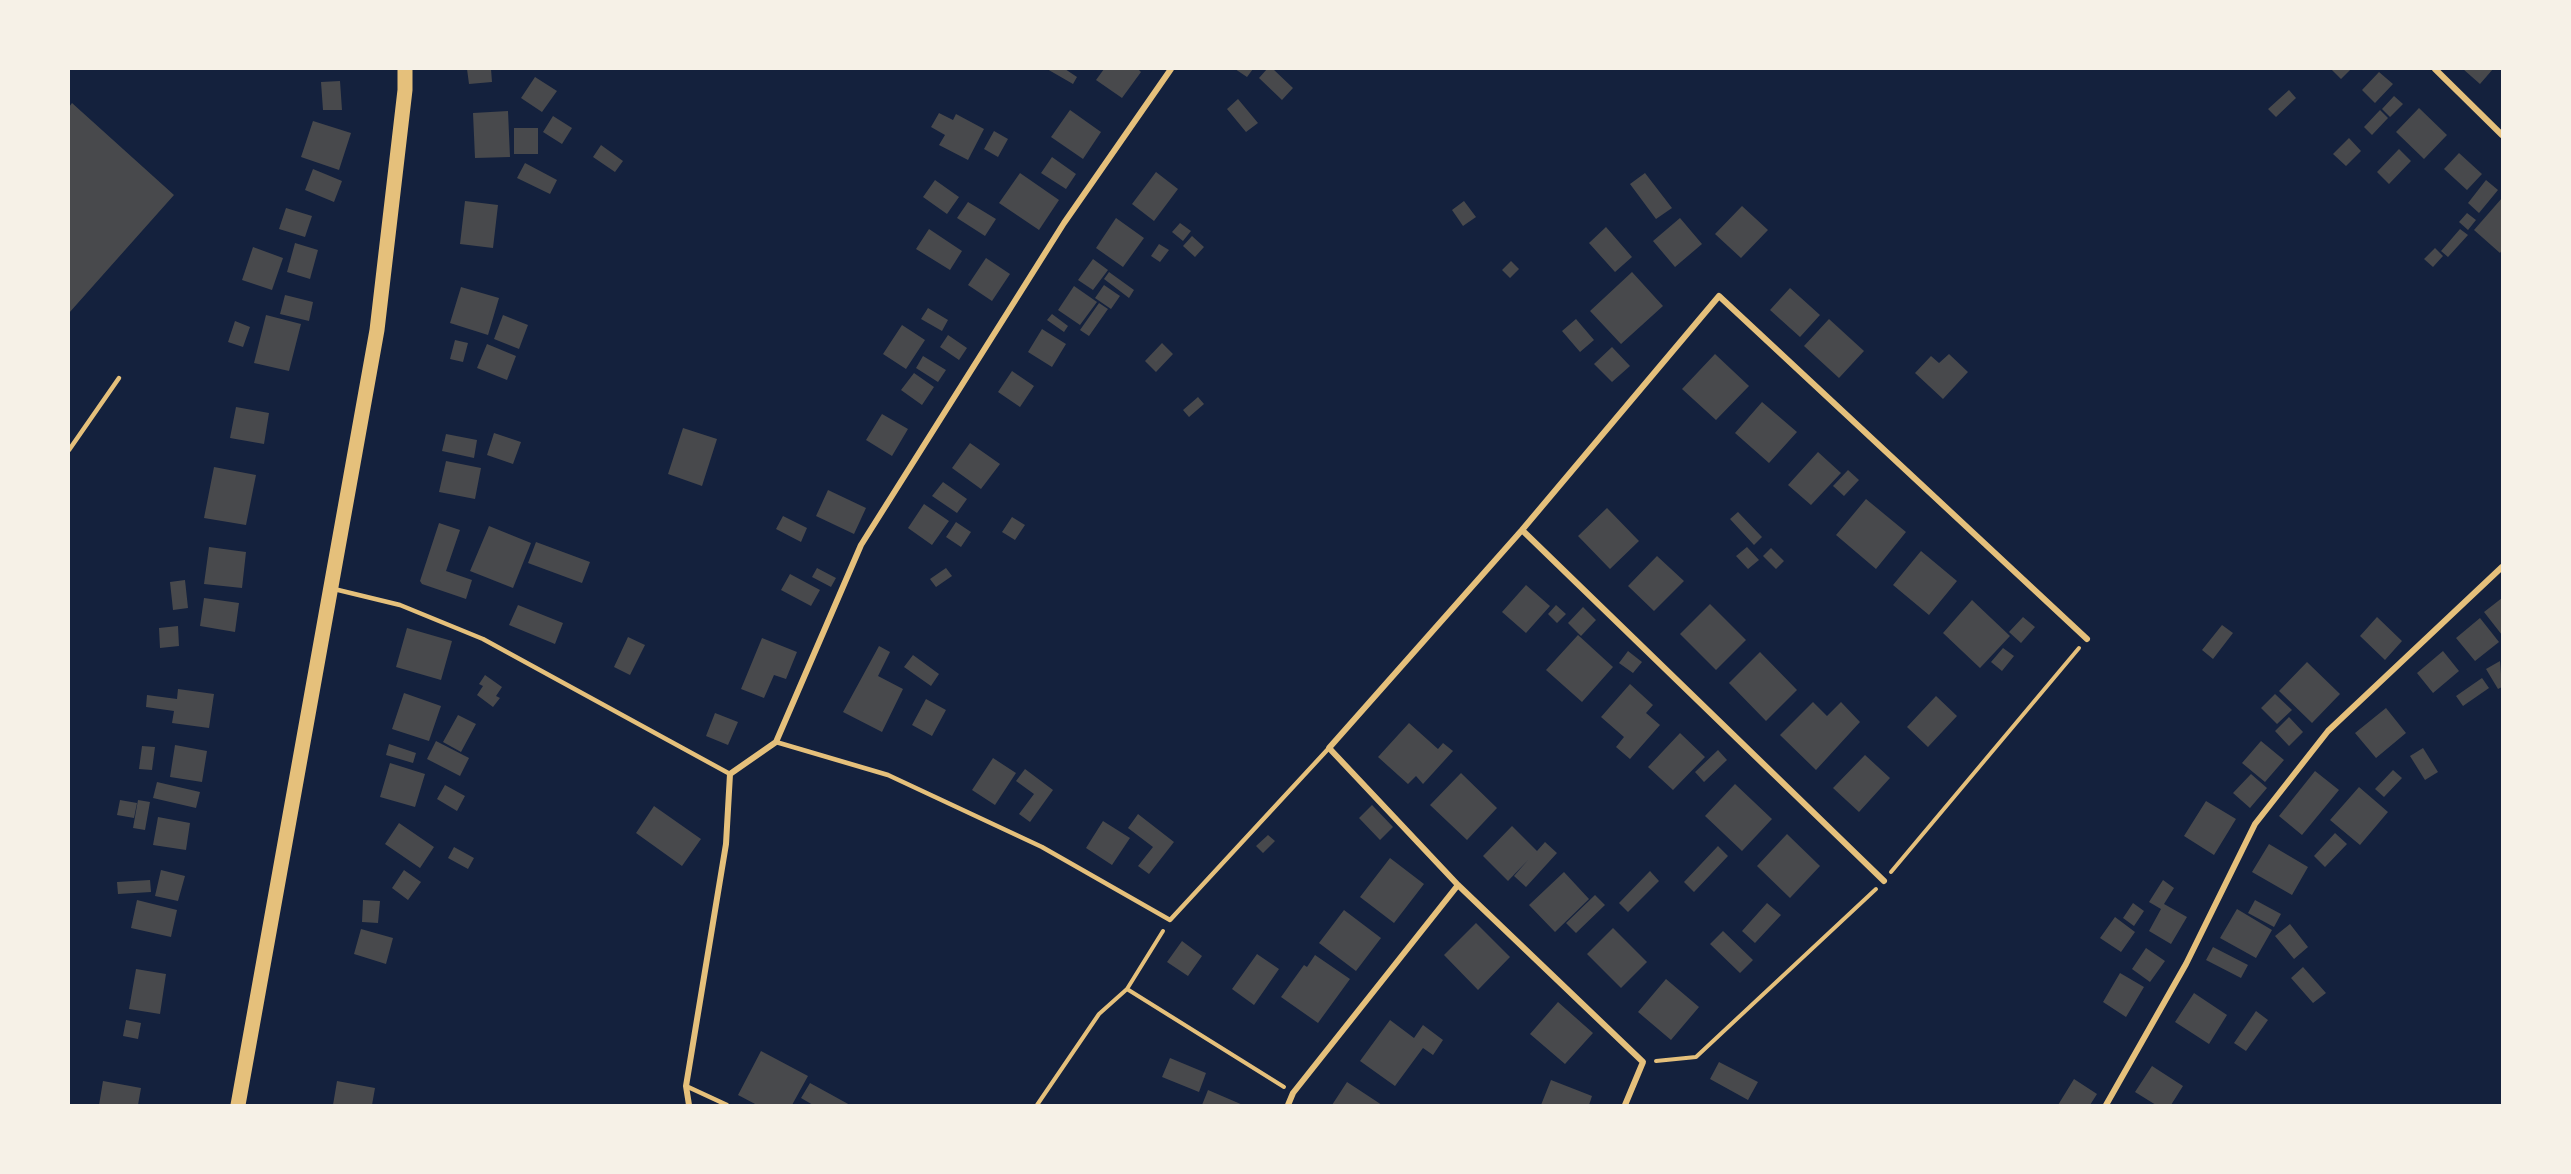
<!DOCTYPE html>
<html>
<head>
<meta charset="utf-8">
<style>
  body { margin:0 }
  #map { position:relative; width:2571px; height:1174px; overflow:hidden; background:#14213d; font-family:Overpass,sans-serif }
  canvas { display:block }
  .frame { position:absolute; inset:0; border:70px solid #f6f1e7; pointer-events:none }
</style>
</head>
<body>
<div id="map">
<canvas width="2571" height="1174"></canvas>
<div class="frame"></div>
</div>
<script>
const ctx = document.querySelector('canvas').getContext('2d');
ctx.lineJoin = 'round';
function fill(path, color) { ctx.fillStyle = color; ctx.fill(path, 'evenodd'); }
const toPath = rows => new Path2D(rows.map(r => 'M' + r).join(''));
function trace(path, color, width, dash) { ctx.strokeStyle = color; ctx.lineWidth = width; ctx.lineCap = dash ? 'butt' : 'round'; ctx.setLineDash(dash || []); ctx.stroke(path); }
fill(toPath([
  [467,69,491,69,492,82,469,84],
  [1047,69,1065,69,1077,77,1073,84],
  [1104,69,1138,69,1141,72,1122,98,1096,80],
  [1235,69,1253,69,1247,77],
  [1267,69,1273,69,1293,88,1282,100,1259,78],
  [2331,69,2351,69,2341,79],
  [2463,69,2493,69,2480,84],
  [2379,72,2393,84,2375,103,2362,90],
  [535,77,557,91,542,112,521,98],
  [340,81,342,110,323,110,321,82],
  [2289,90,2296,98,2276,117,2268,109],
  [2394,96,2403,104,2390,117,2382,109],
  [1238,99,1258,123,1246,132,1227,109],
  [72,103,174,195,69,313,69,107],
  [2419,108,2447,135,2424,159,2396,132],
  [1070,110,1101,132,1083,159,1051,137],
  [2380,110,2388,118,2372,135,2364,127],
  [508,111,510,157,475,158,473,113],
  [939,113,953,120,956,114,984,129,968,160,939,145,945,135,931,127],
  [553,116,572,128,562,144,543,132],
  [313,121,351,133,339,170,301,157],
  [514,128,538,128,538,154,514,154],
  [994,131,1008,139,998,157,984,149],
  [2349,138,2361,151,2346,166,2333,154],
  [601,145,623,161,615,172,593,157],
  [2399,149,2411,161,2389,184,2377,172],
  [2459,153,2482,174,2467,190,2444,169],
  [1052,157,1076,174,1066,189,1041,173],
  [525,163,557,180,550,194,517,178],
  [313,169,342,181,334,202,305,190],
  [1156,172,1178,189,1154,221,1132,204],
  [1020,173,1059,200,1039,230,999,203],
  [1645,173,1672,208,1656,219,1630,184],
  [935,180,959,197,947,214,923,197],
  [2486,180,2498,190,2479,213,2468,203],
  [2502,198,2502,250,2500,253,2474,230],
  [465,201,498,205,493,248,460,244],
  [1464,201,1476,217,1463,226,1452,210],
  [968,202,996,219,985,236,957,218],
  [1742,206,1768,230,1741,258,1715,234],
  [286,208,312,216,305,237,279,229],
  [2467,213,2476,220,2468,230,2459,222],
  [1116,218,1144,238,1123,267,1096,248],
  [1680,218,1702,244,1675,267,1653,241],
  [1180,223,1191,231,1183,241,1172,232],
  [1606,227,1632,257,1615,272,1589,243],
  [929,229,962,251,950,270,916,249],
  [2460,229,2468,235,2448,257,2441,251],
  [1192,236,1204,247,1195,257,1183,246],
  [295,243,318,250,310,279,287,272],
  [1159,244,1169,250,1160,262,1151,256],
  [253,247,283,258,272,290,242,280],
  [2435,248,2443,256,2433,267,2424,259],
  [986,258,1010,274,992,301,968,285],
  [1093,259,1108,270,1093,290,1078,280],
  [1511,261,1519,269,1510,278,1502,270],
  [1109,272,1134,290,1129,298,1104,279],
  [1632,272,1663,306,1621,344,1590,311],
  [1104,285,1120,296,1111,309,1095,298],
  [1074,286,1097,302,1080,325,1058,310],
  [461,287,499,298,488,335,450,323],
  [1790,288,1820,315,1800,337,1770,310],
  [285,295,313,302,309,321,280,314],
  [1099,303,1108,309,1089,336,1080,330],
  [928,308,948,320,942,331,921,319],
  [1052,314,1068,326,1064,332,1047,320],
  [266,315,301,324,289,371,254,363],
  [503,315,528,325,519,349,494,339],
  [1576,319,1594,340,1580,352,1562,331],
  [1829,319,1864,351,1839,378,1804,346],
  [235,321,250,327,243,347,228,342],
  [902,325,925,340,906,369,883,354],
  [1042,329,1066,344,1052,367,1028,352],
  [948,335,967,348,959,360,940,347],
  [455,340,468,343,463,362,450,359],
  [1162,343,1173,354,1156,372,1145,361],
  [487,344,516,356,507,380,477,368],
  [1612,347,1630,366,1612,382,1594,364],
  [1715,354,1749,386,1716,420,1682,389],
  [1949,354,1968,372,1943,399,1915,373,1931,356,1939,363],
  [923,356,946,370,938,382,916,368],
  [1012,371,1034,386,1020,407,998,392],
  [914,373,934,387,922,405,901,390],
  [1198,397,1204,404,1189,417,1183,410],
  [1762,402,1797,432,1769,463,1735,433],
  [236,407,269,413,264,444,230,438],
  [882,414,908,429,892,456,866,440],
  [683,428,717,439,702,486,668,474],
  [494,433,521,442,513,464,487,455],
  [446,434,477,440,474,458,442,451],
  [970,443,1000,464,981,489,952,468],
  [1818,452,1841,473,1811,505,1788,485],
  [446,461,481,468,475,499,439,492],
  [214,467,256,475,246,525,204,518],
  [1848,470,1859,480,1844,496,1833,486],
  [943,482,967,499,957,513,932,496],
  [828,490,866,508,854,534,816,516],
  [1866,499,1906,532,1876,569,1836,535],
  [924,504,949,521,932,545,908,528],
  [1607,508,1639,541,1610,569,1578,536],
  [1738,512,1762,537,1754,545,1730,519],
  [783,516,807,528,801,542,776,529],
  [1012,517,1025,525,1015,540,1002,532],
  [956,522,971,532,961,547,946,537],
  [439,523,460,530,446,571,472,580,466,599,422,584,420,581],
  [489,526,531,543,513,588,470,571],
  [536,542,590,562,582,583,528,563],
  [209,547,246,552,242,588,204,584],
  [1747,547,1759,560,1748,569,1736,556],
  [1771,548,1784,561,1776,569,1763,556],
  [1921,551,1957,581,1929,615,1893,585],
  [1657,556,1684,581,1654,611,1628,586],
  [817,568,836,578,831,587,812,577],
  [946,568,952,576,936,587,930,579],
  [790,574,820,590,811,606,781,590],
  [185,580,188,608,173,610,170,582],
  [1526,585,1550,606,1526,633,1502,612],
  [204,598,239,603,235,632,200,626],
  [2502,598,2502,635,2484,612],
  [1972,600,2010,636,1980,668,1943,633],
  [1710,604,1746,640,1716,670,1680,634],
  [518,605,563,623,555,644,509,625],
  [1556,605,1566,614,1557,623,1548,614],
  [1583,607,1596,620,1581,636,1568,623],
  [2023,617,2035,627,2021,643,2009,632],
  [2377,617,2402,641,2385,660,2360,636],
  [2480,618,2499,642,2475,661,2456,638],
  [2222,625,2233,633,2213,659,2202,650],
  [178,626,179,646,160,648,159,628],
  [407,628,452,641,441,680,396,667],
  [1578,635,1613,667,1582,702,1546,670],
  [628,637,645,645,630,675,614,667],
  [762,638,797,652,786,679,774,675,764,698,741,689],
  [879,646,890,652,878,676,903,689,882,732,843,712],
  [2003,648,2014,656,2002,671,1991,662],
  [1628,651,1642,662,1633,673,1619,663],
  [2443,651,2459,671,2433,693,2417,673],
  [1760,652,1797,690,1766,721,1729,683],
  [913,655,939,674,931,686,904,667],
  [2500,661,2502,687,2498,689,2486,669],
  [2307,662,2340,694,2312,723,2279,691],
  [485,675,502,687,496,696,500,698,493,707,477,695,483,686,479,684],
  [2482,678,2489,688,2463,706,2456,696],
  [1630,684,1653,705,1646,713,1660,725,1630,759,1616,747,1624,737,1601,717],
  [178,689,214,694,209,728,172,723,174,711,146,707,147,695,177,699],
  [404,693,441,706,429,741,392,729],
  [2275,694,2292,710,2277,724,2261,708],
  [1936,696,1957,716,1928,747,1907,727],
  [926,699,946,710,932,736,912,725],
  [1813,702,1827,716,1841,702,1860,722,1816,770,1780,735],
  [2386,708,2406,733,2376,758,2355,733],
  [715,713,738,722,728,745,706,736],
  [458,715,476,724,461,752,443,742],
  [2289,717,2303,732,2289,746,2275,731],
  [1409,723,1438,749,1443,743,1453,751,1423,784,1416,776,1408,784,1378,757],
  [1680,733,1705,757,1673,790,1648,767],
  [436,741,469,758,460,776,427,759],
  [2261,741,2284,760,2265,782,2242,763],
  [389,744,416,753,413,763,386,755],
  [175,745,207,751,202,782,170,777],
  [142,746,155,747,152,770,139,769],
  [2423,748,2438,772,2425,780,2410,756],
  [1718,750,1727,760,1704,782,1695,772],
  [1865,755,1890,778,1859,812,1833,788],
  [993,758,1016,773,995,805,972,790],
  [390,763,425,774,415,807,380,797],
  [1025,769,1053,790,1030,822,1019,814,1034,794,1016,781],
  [2393,770,2402,778,2384,797,2375,789],
  [2315,771,2339,790,2302,835,2279,816],
  [1461,773,1497,808,1467,840,1430,805],
  [2251,774,2267,788,2250,808,2233,793],
  [157,782,200,792,196,808,153,798],
  [1735,784,1772,819,1742,851,1705,816],
  [445,785,465,796,457,811,437,799],
  [2359,787,2388,812,2360,845,2330,820],
  [120,800,137,803,134,818,117,815],
  [138,800,150,802,145,830,133,828],
  [2206,801,2236,819,2214,855,2184,836],
  [1372,805,1393,827,1380,840,1359,818],
  [654,806,701,839,682,866,636,833],
  [1138,814,1174,842,1149,874,1138,866,1153,847,1128,828],
  [158,817,190,823,186,850,153,845],
  [1103,821,1130,838,1112,865,1086,848],
  [399,823,434,847,420,868,385,844],
  [1512,826,1537,851,1545,842,1557,853,1526,887,1514,876,1528,860,1508,881,1483,856],
  [2335,833,2347,844,2325,867,2314,856],
  [1787,834,1820,866,1790,898,1757,866],
  [1268,835,1275,841,1263,853,1256,846],
  [2269,844,2308,867,2292,895,2252,872],
  [1718,846,1728,856,1694,892,1684,882],
  [454,847,474,858,468,869,448,858],
  [1390,858,1424,884,1394,923,1360,897],
  [161,870,185,876,178,901,155,896],
  [404,870,421,882,408,900,392,888],
  [1650,871,1659,881,1628,912,1619,903],
  [1564,872,1589,899,1555,932,1529,905],
  [150,880,151,892,118,894,117,882],
  [2163,880,2174,888,2164,904,2187,917,2171,944,2149,931,2161,909,2149,902],
  [1595,895,1605,905,1576,933,1566,923],
  [137,900,177,910,171,937,131,928],
  [363,900,380,901,378,923,362,922],
  [2255,900,2281,914,2274,927,2248,913],
  [1767,903,1781,915,1755,943,1742,931],
  [2133,903,2144,911,2134,926,2123,918],
  [2237,909,2272,930,2256,958,2220,938],
  [1344,910,1381,938,1356,971,1319,943],
  [2115,917,2135,932,2121,952,2100,938],
  [1476,923,1510,957,1478,990,1444,955],
  [2290,924,2308,947,2294,959,2275,936],
  [1613,928,1647,962,1621,988,1587,954],
  [361,929,393,938,386,964,354,954],
  [1723,931,1753,960,1740,973,1710,944],
  [1182,941,1202,956,1188,976,1167,962],
  [2213,947,2248,965,2241,978,2206,960],
  [2146,948,2165,961,2150,982,2132,969],
  [1257,954,1279,969,1254,1005,1232,989],
  [1315,955,1350,979,1318,1023,1281,997,1304,965,1307,967],
  [2303,967,2326,993,2313,1003,2291,978],
  [136,969,166,974,160,1014,129,1009],
  [2120,973,2144,987,2126,1017,2103,1002],
  [1666,979,1699,1007,1671,1040,1638,1012],
  [2194,993,2227,1015,2209,1044,2175,1022],
  [1558,1002,1593,1033,1565,1064,1530,1034],
  [2256,1011,2268,1020,2246,1051,2234,1043],
  [126,1020,141,1023,138,1039,123,1036],
  [1390,1020,1414,1038,1423,1025,1443,1040,1433,1055,1423,1048,1395,1086,1360,1061],
  [761,1051,808,1076,792,1105,757,1105,738,1095],
  [1170,1058,1206,1073,1199,1092,1162,1077],
  [1719,1062,1758,1082,1748,1100,1710,1079],
  [2152,1066,2183,1086,2171,1105,2156,1105,2135,1092],
  [2074,1079,2097,1094,2090,1105,2058,1105],
  [1551,1080,1592,1096,1589,1105,1541,1105],
  [103,1081,141,1088,138,1105,99,1105],
  [337,1081,375,1088,372,1105,333,1105],
  [1347,1082,1382,1105,1332,1105],
  [810,1083,850,1105,813,1105,801,1098],
  [1208,1090,1243,1105,1202,1105]
]), '#48494c');
trace(toPath([
  [1891,872,2079,648],
  [1163,931,1127,989,1284,1087],
  [1656,1061,1696,1057,1876,889],
  [1037,1105,1099,1014,1127,989]
]), '#e5c07b', 4);
trace(toPath([
  [69,450,119,378],
  [334,589,400,605,483,639,730,774],
  [776,742,888,775,1042,847,1170,920,1329,748],
  [686,1086,727,1105]
]), '#e5c07b', 4.5);
trace(toPath([
  [2435,69,2502,135],
  [1522,530,1884,881],
  [689,1105,686,1086,726,844,730,774,776,742,861,545,1064,223,1171,69],
  [1288,1105,1293,1093,1458,885],
  [1625,1105,1643,1062,1458,885,1329,748,1522,530,1719,296,2087,639],
  [2106,1105,2186,964,2255,824,2328,731,2502,567]
]), '#e5c07b', 6);
trace(toPath([
  [238,1105,377,330,405,90,405,69]
]), '#e5c07b', 15);
</script>
</body>
</html>
